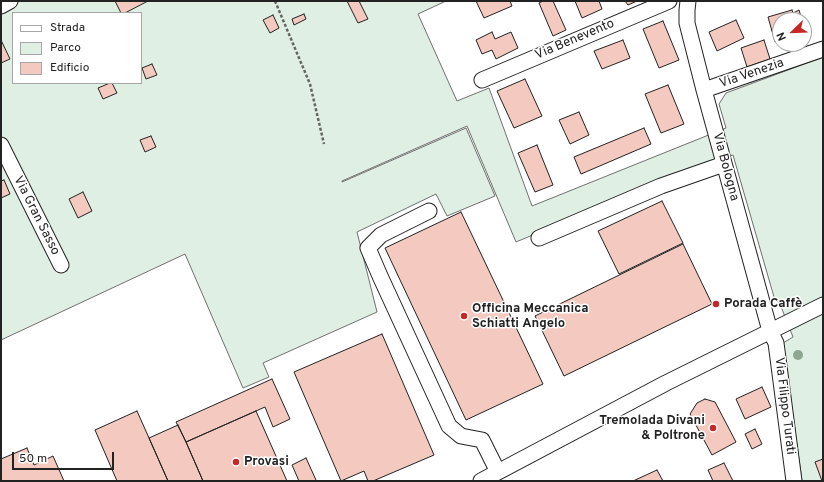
<!DOCTYPE html>
<html>
<head>
<meta charset="utf-8">
<style>
  body { margin:0 }
  #map { position:relative; width:824px; height:482px; overflow:hidden; background:#fff; font-family:Overpass,sans-serif }
  canvas { display:block }
  .frame { position:absolute; inset:0; border:2px solid #222; pointer-events:none }
  .legend { position:absolute; left:12px; top:12px; width:130px; height:72px; box-sizing:border-box; background:#fff; border:1px solid #a7a7a7; margin:0; padding:5px 7px; list-style:none; font-size:12px; color:#222 }
  .legend li { display:flex; align-items:center; gap:8px; height:20px }
  .legend b { width:20px; border:1px solid #a7a7a7 }
  .north { position:absolute; left:772px; top:12px; width:40px; height:40px; box-sizing:border-box; background:#fff; border:1px solid #a7a7a7; border-radius:50%; rotate:247deg; font-size:11px; font-weight:700; line-height:16px; text-align:center; color:#222 }
  .north::after { content:''; display:block; margin:auto; width:14px; height:18px; background:#c62828; clip-path:polygon(50% 0,100% 100%,50% 72%,0 100%) }
  .scale { position:absolute; left:12px; top:452px; width:102px; height:18px; box-sizing:border-box; border:2px solid #222; border-top:0; padding-left:5px; font-size:12px; line-height:14px; white-space:nowrap; color:#222; -webkit-text-stroke:3px #fff; paint-order:stroke }
</style>
</head>
<body>
<div id="map">
<canvas width="824" height="482"></canvas>
<div class="frame"></div>
<ul class="legend">
<li><b style="height:5px;background:#fff"></b>Strada</li>
<li><b style="height:11px;background:#e0efe3"></b>Parco</li>
<li><b style="height:11px;background:#f3c9c0"></b>Edificio</li>
</ul>
<div class="north">N</div>
<div class="scale">50 m</div>
</div>
<script>
const ctx = document.querySelector('canvas').getContext('2d');
ctx.lineJoin = 'round';
function fill(path, color) { ctx.fillStyle = color; ctx.fill(path, 'evenodd'); }
const toPath = rows => new Path2D(rows.map(r => 'M' + r).join(''));
function trace(path, color, width, dash) { ctx.strokeStyle = color; ctx.lineWidth = width; ctx.lineCap = dash ? 'butt' : 'round'; ctx.setLineDash(dash || []); ctx.stroke(path); }
function write(font, color, halo, rows, align = 'center') {
  ctx.font = font + ' Overpass,sans-serif'; ctx.lineWidth = 3; ctx.setLineDash([]); ctx.textBaseline = 'middle'; ctx.strokeStyle = halo; ctx.fillStyle = color; for (const [text, x, y, turn = 0] of rows) {
    ctx.save(); ctx.translate(x, y); ctx.rotate((+turn || 0) * Math.PI / 180); ctx.textAlign = isNaN(turn) ? turn : align; if (halo) ctx.strokeText(text, 0, 0); ctx.fillText(text, 0, 0); ctx.restore();
  }
}
const green = toPath([
  [1,1,446,1,418,14,457,101,489,88,532,206,726,128,719,104,726,93,823,57,823,481,802,481,783,343,793,337,780,304,774,297,733,155,671,177,516,242,467,126,342,181,342,182,466,128,495,196,447,216,436,194,357,232,377,312,263,363,269,377,243,388,185,254,1,340,1,1],
  [13,13,141,13,141,83,13,83,13,13]
]);
fill(green, '#e0efe3');
trace(green, '#6f6f6f', 1);
const building = toPath([
  [115,1,148,1,125,13,121,13,115,1],
  [347,1,359,1,368,19,358,23,347,1],
  [476,1,510,1,512,6,484,18,476,1],
  [543,1,553,1,566,30,553,36,539,3,543,1],
  [575,1,599,1,602,9,582,18,575,1],
  [625,1,637,1,628,5,625,1],
  [792,10,793,13,799,10,802,20,780,20,780,41,775,42,768,17,792,10],
  [304,14,306,19,294,25,292,19,304,14],
  [273,15,279,28,270,33,263,20,273,15],
  [736,20,744,38,717,51,709,32,736,20],
  [663,21,679,60,659,68,643,29,663,21],
  [804,27,808,41,804,42,804,27],
  [492,32,495,39,511,32,518,48,496,59,492,50,482,54,476,40,492,32],
  [1,40,10,59,1,63,1,40],
  [623,40,630,58,602,69,594,51,623,40],
  [764,40,770,59,747,67,741,48,764,40],
  [152,64,157,75,146,79,142,68,152,64],
  [525,79,542,116,514,128,497,91,525,79],
  [110,83,112,83,117,93,103,99,98,88,110,83],
  [668,85,684,124,661,133,645,94,668,85],
  [579,112,589,135,570,144,559,120,579,112],
  [644,128,651,144,581,174,574,157,644,128],
  [151,136,156,147,145,152,140,140,151,136],
  [537,145,553,185,535,192,518,153,537,145],
  [4,180,10,194,1,198,1,181,4,180],
  [83,192,92,211,78,218,69,199,83,192],
  [662,201,683,243,619,274,598,231,662,201],
  [461,212,543,384,466,420,385,248,461,212],
  [683,244,712,304,564,376,535,316,683,244],
  [382,334,434,455,373,481,368,481,364,471,341,481,294,372,382,334],
  [272,379,290,419,273,427,265,407,186,442,176,422,272,379],
  [762,387,771,407,745,419,736,399,762,387],
  [705,399,715,402,736,442,712,455,690,414,697,403,705,399],
  [137,411,149,438,168,481,117,481,95,430,137,411],
  [256,411,287,481,203,481,186,442,256,411],
  [178,425,186,442,203,481,168,481,149,438,178,425],
  [755,429,762,444,752,449,745,434,755,429],
  [27,448,34,465,53,456,64,481,1,481,1,459,27,448],
  [306,458,316,480,314,481,299,481,292,465,306,458],
  [823,459,823,481,822,481,815,462,823,459],
  [724,463,733,481,713,481,708,470,724,463],
  [657,470,663,481,633,481,657,470]
]);
fill(building, '#f3c9c0');
trace(building, '#222', 1);
const minor = toPath([
  [688,1,687,10,687,23,704,90,770,331,776,343,794,481],
  [1,6,10,1],
  [482,80,669,1],
  [704,90,823,49],
  [1,145,61,265],
  [429,211,381,235,368,248,380,276,449,426,461,436,482,440,498,472],
  [539,238,661,186,724,164],
  [481,481,666,383,823,305]
]);
trace(minor, '#222', 17);
trace(toPath([
  [275,1,310,84,324,144]
]), '#646464', 2.5, [3, 2]);
trace(minor, '#fff', 15);
ctx.fillStyle = '#8da692';
for (const [x, y] of [
  [798,355]
]) { ctx.beginPath(); ctx.arc(x, y, 5, 0, 2 * Math.PI); ctx.fill(); }
for (const [x, y, r, color] of [
  [716,304,4,"#c62828"],
  [464,316,4,"#c62828"],
  [713,428,4,"#c62828"],
  [236,462,4,"#c62828"]
]) { const dot = new Path2D(); dot.arc(x, y, r, 0, 2 * Math.PI); ctx.fillStyle = color; ctx.fill(dot); trace(dot, '#fff', 1.5); }
write('13px', '#222', '#fff', [
  ["Via Benevento",575,40,-23],
  ["Via Venezia",752,74,-19],
  ["Via Bologna",725,167,75],
  ["Via Gran Sasso",36,216,63],
  ["Via Filippo Turati",784,406,83]
]);
write('bold 13px', '#222', '#fff', [
  ["Porada Caffè",724,304],
  ["Officina Meccanica",472,309],
  ["Schiatti Angelo",472,324],
  ["Tremolada Divani",705,421,"right"],
  ["& Poltrone",705,436,"right"],
  ["Provasi",244,462]
], 'left');
</script>
</body>
</html>
